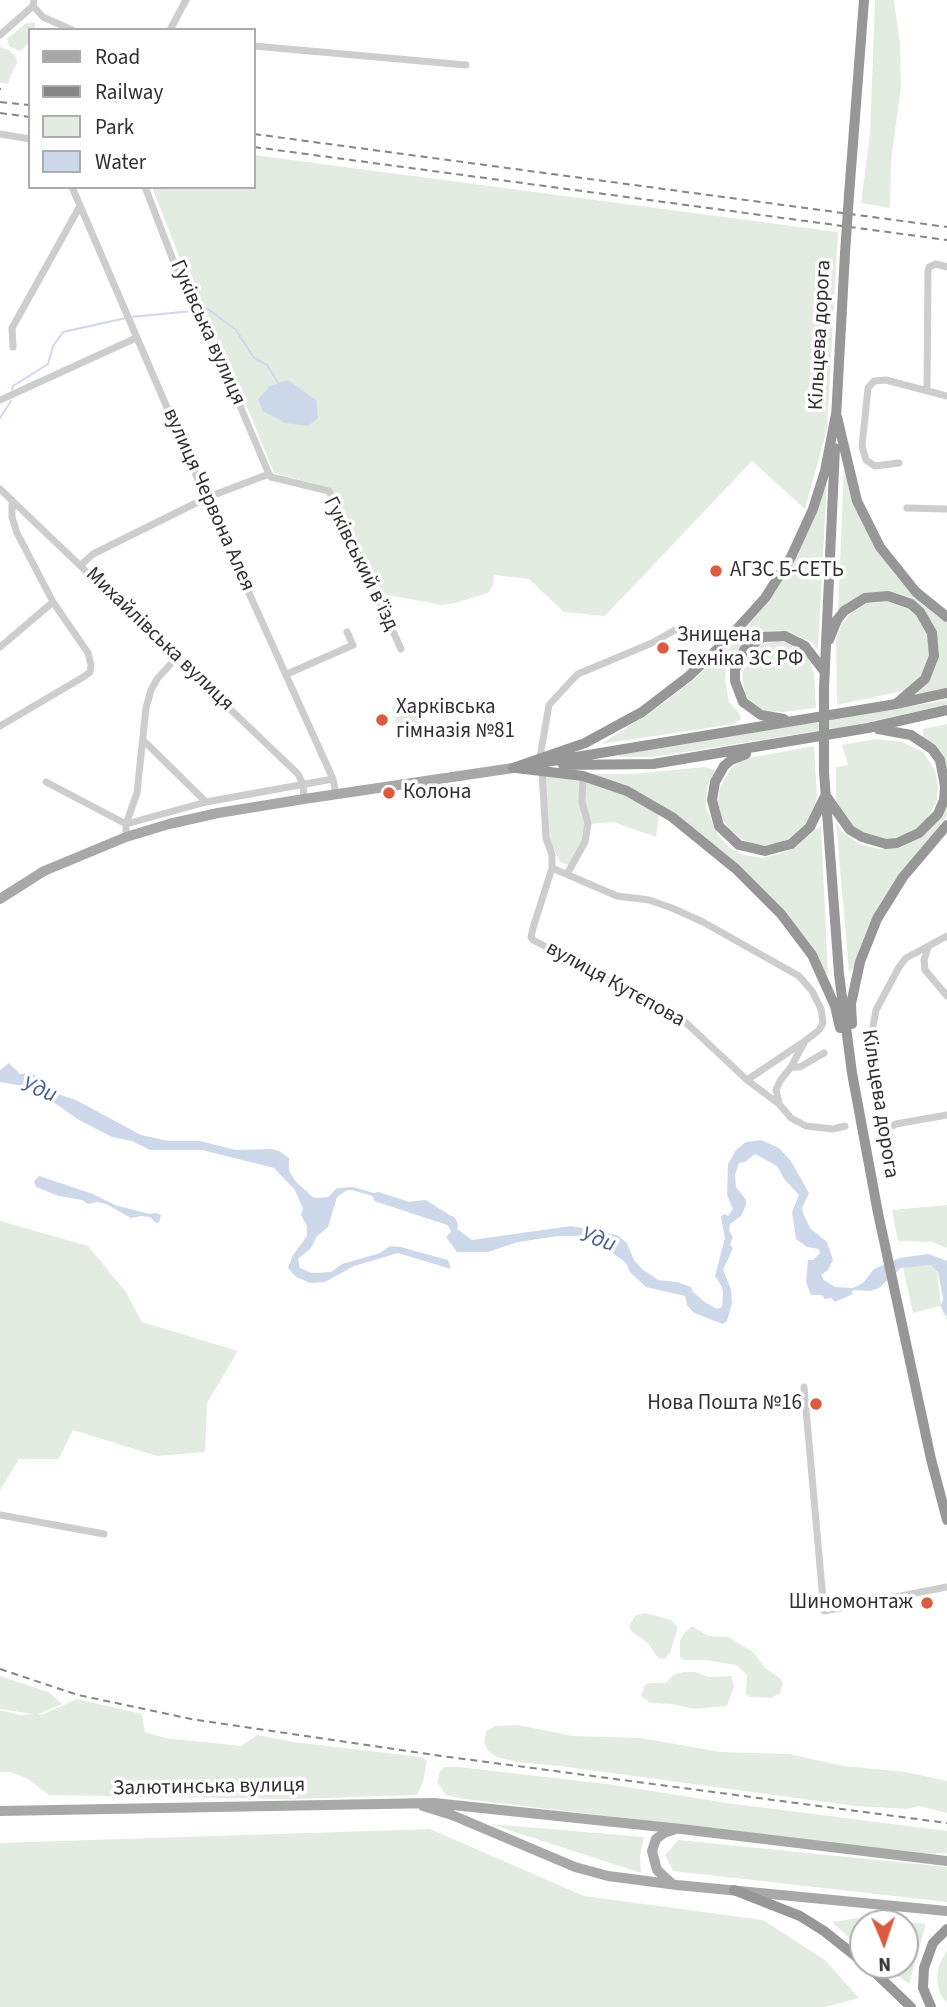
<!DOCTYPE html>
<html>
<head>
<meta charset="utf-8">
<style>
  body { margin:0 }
  #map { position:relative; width:947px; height:2007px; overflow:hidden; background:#fff; font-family:"Source Sans 3",sans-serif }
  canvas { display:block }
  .legend { position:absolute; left:28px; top:28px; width:228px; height:161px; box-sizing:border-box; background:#fff; border:2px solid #acacac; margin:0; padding:9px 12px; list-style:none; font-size:21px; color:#303030 }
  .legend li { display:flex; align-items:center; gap:14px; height:35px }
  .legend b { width:35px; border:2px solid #acacac }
  .north { position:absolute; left:849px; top:1909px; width:70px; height:70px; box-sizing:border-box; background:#fff; border:2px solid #acacac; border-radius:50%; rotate:178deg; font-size:19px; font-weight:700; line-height:28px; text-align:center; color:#303030 }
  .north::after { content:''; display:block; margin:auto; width:24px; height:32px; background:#db5b3f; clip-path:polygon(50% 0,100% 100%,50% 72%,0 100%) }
</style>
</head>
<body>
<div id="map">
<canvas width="947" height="2007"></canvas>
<ul class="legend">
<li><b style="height:9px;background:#a8a8a8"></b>Road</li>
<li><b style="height:9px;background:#858585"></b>Railway</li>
<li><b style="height:19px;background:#e3ece0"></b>Park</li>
<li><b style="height:19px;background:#cdd8eb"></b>Water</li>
</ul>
<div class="north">N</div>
</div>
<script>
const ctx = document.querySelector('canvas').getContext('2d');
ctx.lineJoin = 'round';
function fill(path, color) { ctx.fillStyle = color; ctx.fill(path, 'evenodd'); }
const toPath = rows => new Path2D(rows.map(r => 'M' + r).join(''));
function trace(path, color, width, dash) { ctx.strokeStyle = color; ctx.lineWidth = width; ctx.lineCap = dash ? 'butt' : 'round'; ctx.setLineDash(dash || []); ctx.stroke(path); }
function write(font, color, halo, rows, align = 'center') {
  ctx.font = font + ' "Source Sans 3",sans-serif'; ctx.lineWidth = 7; ctx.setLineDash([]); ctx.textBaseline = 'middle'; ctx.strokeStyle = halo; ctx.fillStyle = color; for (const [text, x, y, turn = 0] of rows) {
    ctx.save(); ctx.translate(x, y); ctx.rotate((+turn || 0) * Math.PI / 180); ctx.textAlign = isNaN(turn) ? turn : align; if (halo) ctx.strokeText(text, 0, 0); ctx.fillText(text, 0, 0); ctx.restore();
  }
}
fill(toPath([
  [875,0,894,0,900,44,901,86,891,161,890,208,861,203,870,134],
  [32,22,35,22,35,26,34,30,30,30,28,44,21,51,10,47,7,39,25,24],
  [0,47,9,50,16,57,17,63,11,75,8,84,0,83],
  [254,155,838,232,827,429,805,509,752,461,605,616,564,612,529,579,494,575,493,585,488,593,455,603,442,605,382,594,331,488,274,473,228,360,191,287,152,187,254,187],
  [844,464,889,566,902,583,947,621,947,688,910,697,937,663,939,653,937,640,932,626,889,593,869,593,838,613],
  [827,480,818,650,811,642,792,633,779,630,754,636,727,659,725,680,729,702,739,713,741,719,734,724,601,744,661,705,699,675,734,641,745,629,813,520],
  [888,601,911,609,926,627,931,650,924,673,907,690,837,705,836,640,841,625,851,613,865,604],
  [776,641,789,643,801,649,809,659,814,674,816,708,783,712,765,711,753,704,745,694,742,675,748,656,763,644],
  [417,700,426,733,401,740,392,707],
  [947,700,947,705,849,726,653,757,619,757,619,755],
  [947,724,947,816,897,878,855,967,849,972,836,822,843,833,860,844,879,849,900,848,925,834,932,825,947,781,923,737,923,729],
  [876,739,902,742,923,752,935,770,938,787,937,801,922,827,907,835,886,840,873,838,850,825,842,814,836,801,836,767,848,765,842,745],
  [814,746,817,797,808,823,784,842,762,846,747,843,729,829,721,817,718,802,720,787,731,768,744,759],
  [705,767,716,770,707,787,706,808,718,835,730,848,744,855,762,858,779,854,795,847,821,825,828,974,826,974,811,948,717,848,590,774,632,774],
  [545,776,580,780,625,793,659,815,656,837,613,822,590,824,570,865,561,863,549,841],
  [947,1205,947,1248,932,1242,898,1241,892,1210],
  [0,1221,88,1246,126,1292,142,1322,238,1351,207,1403,205,1452,157,1456,73,1430,59,1459,19,1459,0,1490],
  [931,1262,936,1266,941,1303,947,1313,947,1320,940,1306,913,1313,903,1268],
  [645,1613,671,1620,678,1627,670,1653,664,1659,658,1658,649,1644,631,1631,629,1626,635,1616],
  [692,1626,708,1636,728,1637,753,1652,765,1668,781,1679,783,1683,780,1693,771,1698,750,1697,746,1694,747,1675,736,1665,705,1660,684,1660,680,1657,680,1641,684,1633],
  [684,1672,695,1672,709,1677,731,1676,734,1686,727,1706,694,1709,672,1704,650,1703,641,1696,645,1685,650,1683,666,1683,673,1675],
  [0,1676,49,1692,62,1704,37,1715,44,1714,77,1699,142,1714,145,1732,165,1738,241,1746,257,1735,294,1742,421,1757,427,1761,423,1782,417,1795,291,1799,49,1795,28,1779,10,1772,0,1772,0,1710,21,1715,33,1714,0,1709],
  [518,1725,573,1736,641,1738,721,1752,789,1754,844,1766,906,1772,947,1781,947,1813,919,1806,907,1809,855,1806,560,1766,516,1762,497,1757,488,1751,484,1742,486,1731,496,1726],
  [444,1767,459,1767,615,1785,727,1803,947,1831,947,1853,929,1854,464,1799,446,1795,437,1782,440,1771],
  [490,1824,644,1837,640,1856,641,1873],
  [430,1829,584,1896,763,1920,825,1960,859,1998,825,2007,0,2007,0,1843],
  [678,1840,947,1867,947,1902,673,1871,665,1855],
  [865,1917,926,1924,909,1984,883,1965,905,1965,905,1923,863,1923,863,1950,832,1922],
  [947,1950,947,2003,940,1994,937,1979,939,1965]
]), '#e3ece0');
fill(toPath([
  [288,380,317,401,318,418,308,426,285,423,263,411,258,399,270,386],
  [9,1063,20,1074,30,1073,45,1080,58,1094,76,1100,141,1135,169,1141,200,1141,236,1150,272,1149,279,1151,289,1158,289,1171,296,1182,314,1198,328,1197,337,1188,353,1187,406,1202,426,1200,454,1218,457,1229,472,1240,571,1226,617,1235,627,1243,634,1260,642,1269,658,1280,677,1282,691,1287,693,1292,706,1303,717,1309,722,1307,723,1293,722,1287,715,1276,725,1238,721,1217,724,1214,728,1216,733,1209,727,1195,728,1164,736,1150,746,1142,761,1140,779,1148,791,1161,809,1193,802,1208,803,1213,810,1228,827,1242,833,1260,828,1270,821,1275,824,1280,835,1287,853,1288,863,1283,874,1269,899,1258,929,1254,947,1261,947,1316,941,1307,943,1299,938,1272,931,1265,901,1268,879,1288,870,1291,855,1290,851,1292,853,1294,835,1302,831,1298,825,1299,822,1295,811,1295,806,1282,808,1260,813,1260,820,1253,819,1249,807,1247,796,1239,792,1212,799,1195,785,1180,777,1166,755,1154,745,1162,739,1163,735,1175,736,1187,746,1200,746,1205,741,1216,730,1224,729,1231,733,1237,730,1245,733,1248,723,1270,731,1289,732,1304,727,1321,723,1324,694,1313,687,1305,685,1296,646,1287,630,1272,626,1263,590,1236,558,1236,518,1242,488,1252,457,1252,446,1237,451,1232,449,1224,440,1216,418,1206,415,1207,399,1204,352,1190,347,1190,337,1197,328,1227,317,1236,311,1248,298,1259,300,1268,312,1273,331,1272,342,1264,380,1253,390,1246,401,1247,448,1260,451,1269,398,1253,354,1266,325,1282,310,1283,296,1277,288,1268,293,1255,307,1236,307,1226,301,1215,303,1209,295,1190,274,1168,202,1150,150,1150,132,1141,112,1137,79,1120,33,1088,0,1082,0,1070],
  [39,1176,93,1194,115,1205,149,1214,156,1213,161,1215,159,1223,155,1222,150,1217,141,1216,131,1218,106,1204,97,1202,88,1204,82,1200,59,1196,36,1187,34,1181]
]), '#cdd8eb');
trace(toPath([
  [197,310,208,309,236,330,254,358,267,365,278,383],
  [131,317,192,311],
  [12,389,13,386,48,364,53,346,63,332,126,318],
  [0,418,11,401]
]), '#cdd8eb', 2);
trace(toPath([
  [378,1197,451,1221,453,1225]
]), '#cdd8eb', 10);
trace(toPath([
  [33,6,43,17,72,30],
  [170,30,186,0],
  [0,35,33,6,34,0],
  [254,46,466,65],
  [0,134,30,139],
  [72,187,206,498,333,779,336,794],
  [145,187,183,286,220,359,269,474,271,477,329,491,401,649],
  [13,347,12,328,80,206],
  [927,391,928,271,929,267,936,264,947,267],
  [0,400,136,338],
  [899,463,875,466,866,460,862,446,868,388,874,381,886,380,947,396],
  [0,489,298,774,303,784,304,799],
  [907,508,947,509],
  [81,565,93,554,206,498,269,474],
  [0,647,53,602],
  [287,674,353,645,347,632],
  [0,726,85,676,90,672,91,665,88,653,53,602,17,533,12,517,12,500],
  [144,741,206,802],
  [540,757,549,705,572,680,578,674,652,643,675,630],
  [542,772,546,838,552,855,552,868,533,928,531,937,533,940,681,1018,747,1080,779,1104,791,1118,806,1126,833,1129,845,1126],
  [46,782,126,824],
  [126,824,206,802,333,779],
  [126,837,126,824,137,793,146,708,151,690,157,679,177,657],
  [552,868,617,896,649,900,672,908,703,922,799,976,812,991,821,1009,823,1023,819,1030,805,1041,791,1067,780,1081,776,1090,779,1103],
  [567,874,585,842,588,824,582,802,583,776],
  [928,948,924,960,925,970,947,996],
  [872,1033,876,1010,899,967,906,958,947,936],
  [791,1067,800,1067,824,1053],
  [747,1080,802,1043],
  [891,1156,889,1128,896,1124,947,1115],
  [804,1387,824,1611,947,1587],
  [0,1515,104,1534]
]), '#cdcdcd', 7);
trace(toPath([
  [0,899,44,871,126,837,169,824,218,813,304,799,513,768],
  [423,1806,452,1815,575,1867,608,1876,677,1885,947,1911],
  [0,1811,434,1803,681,1829,947,1861],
  [671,1883,657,1870,652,1851,656,1839,664,1833,673,1830]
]), '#a8a8a8', 10);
trace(toPath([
  [849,195,864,0],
  [837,417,857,501,880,547,916,592,947,617],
  [836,418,845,253],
  [829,640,837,620,844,611,865,598,888,596,911,604,920,612,932,633,934,656,925,679,898,702],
  [824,688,835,448],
  [784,719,761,715,743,702,735,681,735,670,744,650,763,637,785,636,805,646,824,671],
  [746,754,731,760,724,766,715,782,712,800,719,826,739,845,765,851,791,844,810,827,824,798],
  [540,763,896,704,947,693],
  [563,765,653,764,868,728,947,710],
  [513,768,585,743,642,712,689,676,726,641,765,598,791,557,813,509,825,471,836,414],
  [516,768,583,776,627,791,672,817,736,869,781,914,812,955,835,1006,840,1028],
  [824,772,839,974,852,1073,878,1213,931,1459,947,1520],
  [826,796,850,830,862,837,886,844,897,843,919,833,938,814,944,800,945,786,940,760,932,749,911,735,878,729],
  [852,1024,851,1004,860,962,877,919,903,877,947,825],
  [734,1890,800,1916,824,1931,863,1962],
  [867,1965,911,2007],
  [931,2007,923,1988,924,1968,933,1943,947,1929]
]), '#979797', 10);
trace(toPath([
  [0,89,1,89],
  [0,102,30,105],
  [0,113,30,117],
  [254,134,947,227],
  [254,147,947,240],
  [0,1669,78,1695,191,1719,434,1755,947,1823]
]), '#858585', 2, [7, 5]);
trace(toPath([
  [845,253,849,195],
  [824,772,824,688]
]), '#979797', 10);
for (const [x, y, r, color] of [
  [716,571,7,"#db5b3f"],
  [663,648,7,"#db5b3f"],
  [382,720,7,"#db5b3f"],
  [389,793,7,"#db5b3f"],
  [816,1404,7,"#db5b3f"],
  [927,1603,7,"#db5b3f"]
]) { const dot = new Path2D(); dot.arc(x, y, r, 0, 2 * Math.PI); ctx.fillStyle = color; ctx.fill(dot); trace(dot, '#fff', 2.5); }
write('21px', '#303030', '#fff', [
  ["Гуківська вулиця",207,333,66],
  ["Кільцева дорога",821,335,-87],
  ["вулиця Червона Алея",208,500,66],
  ["Гуківський в’їзд",360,564,64],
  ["Михайлівська вулиця",159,640,44],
  ["вулиця Кутєпова",615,985,29],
  ["Кільцева дорога",879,1104,81],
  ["Залютинська вулиця",209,1788,-1]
]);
write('21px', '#303030', '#fff', [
  ["АГЗС Б-СЕТЬ",730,571],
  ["Знищена",677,636],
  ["Техніка ЗС РФ",677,660],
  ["Харківська",396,708],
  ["гімназія №81",396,732],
  ["Колона",403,793],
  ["Нова Пошта №16",802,1404,"right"],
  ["Шиномонтаж",913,1603,"right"]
], 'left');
write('italic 23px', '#425e8e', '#fff', [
  ["Уди",39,1091,21],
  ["Уди",598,1241,20]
]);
</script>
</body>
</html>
